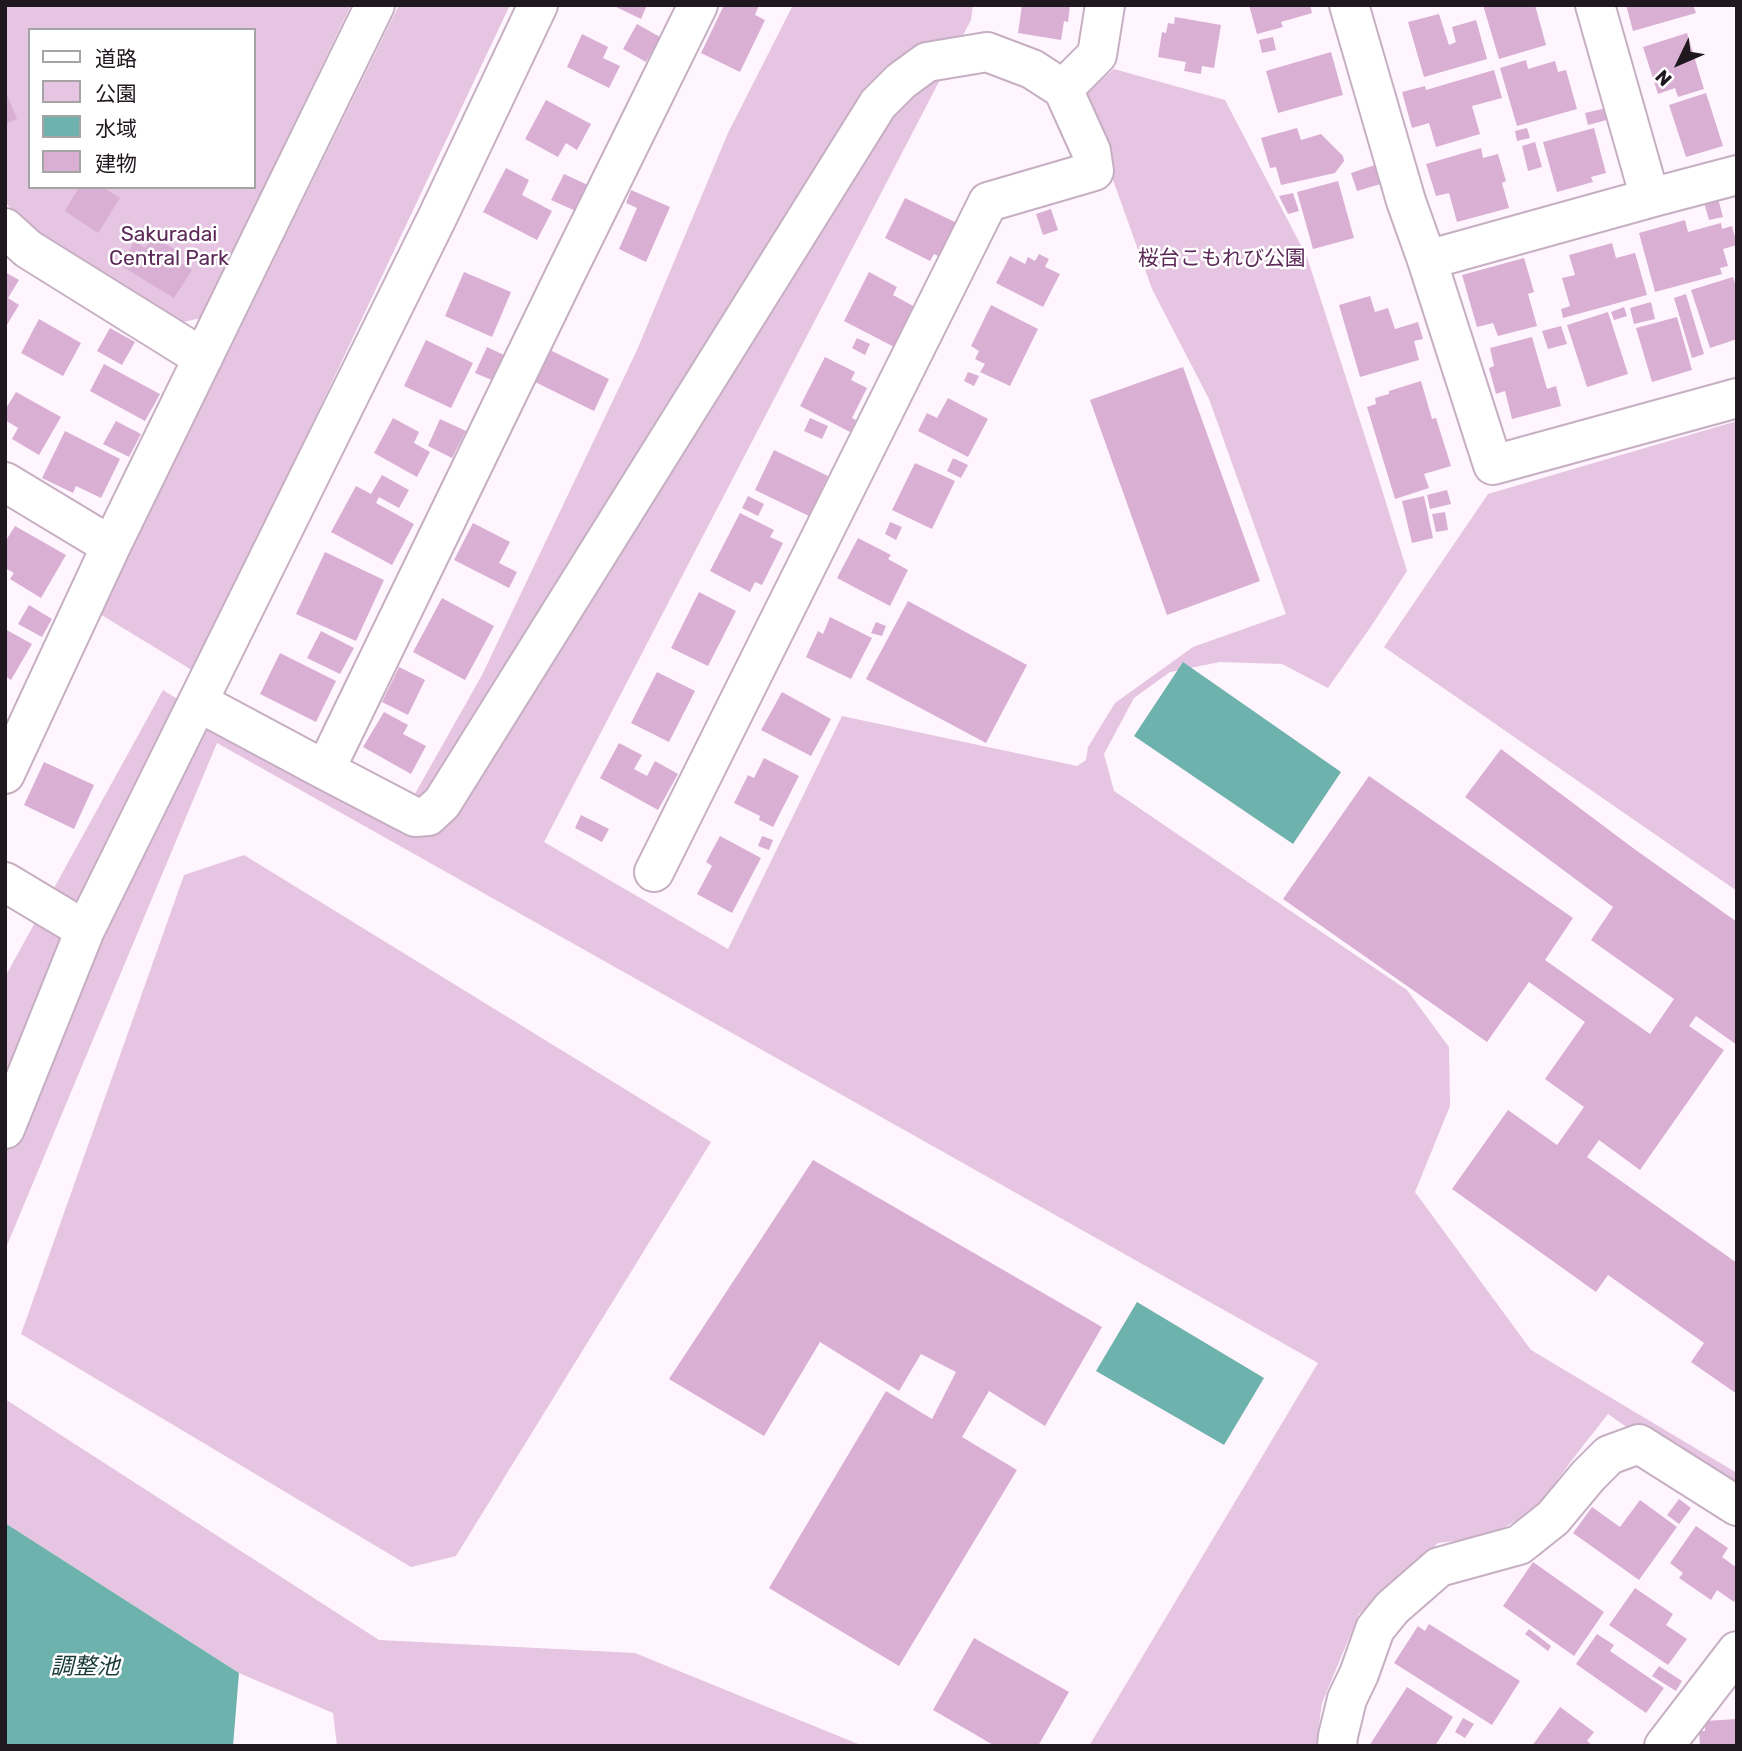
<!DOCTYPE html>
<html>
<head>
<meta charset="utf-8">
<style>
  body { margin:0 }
  #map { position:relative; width:1742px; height:1751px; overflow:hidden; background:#fff5fe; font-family:Rubik,"Noto Sans JP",sans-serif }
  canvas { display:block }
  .frame { position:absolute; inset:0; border:7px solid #20181f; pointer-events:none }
  .legend { position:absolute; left:28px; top:28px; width:228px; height:161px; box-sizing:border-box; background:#fff; border:2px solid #a6a3a5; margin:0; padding:9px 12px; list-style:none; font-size:21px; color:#20181f }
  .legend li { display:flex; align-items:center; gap:14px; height:35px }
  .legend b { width:35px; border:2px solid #a6a3a5 }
  .north { position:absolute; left:1644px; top:28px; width:70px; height:70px; -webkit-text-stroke:5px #fff; paint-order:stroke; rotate:226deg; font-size:19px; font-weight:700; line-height:28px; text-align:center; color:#20181f }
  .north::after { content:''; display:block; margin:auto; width:24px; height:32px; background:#20181f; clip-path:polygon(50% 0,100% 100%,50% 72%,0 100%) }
</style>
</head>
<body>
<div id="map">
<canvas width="1742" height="1751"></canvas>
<div class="frame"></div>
<ul class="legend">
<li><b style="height:9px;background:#fff"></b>道路</li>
<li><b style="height:19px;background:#e5c5e1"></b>公園</li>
<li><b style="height:19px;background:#6eb2ae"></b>水域</li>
<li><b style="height:19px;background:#d9afd4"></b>建物</li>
</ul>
<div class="north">N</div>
</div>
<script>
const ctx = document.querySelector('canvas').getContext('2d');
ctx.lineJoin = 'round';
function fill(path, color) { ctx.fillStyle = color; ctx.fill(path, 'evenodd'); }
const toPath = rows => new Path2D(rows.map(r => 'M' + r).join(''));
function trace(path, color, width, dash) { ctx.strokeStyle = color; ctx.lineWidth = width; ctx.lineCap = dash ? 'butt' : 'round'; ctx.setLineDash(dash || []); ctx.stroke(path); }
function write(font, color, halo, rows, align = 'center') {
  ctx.font = font + ' Rubik,"Noto Sans JP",sans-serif'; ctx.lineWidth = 5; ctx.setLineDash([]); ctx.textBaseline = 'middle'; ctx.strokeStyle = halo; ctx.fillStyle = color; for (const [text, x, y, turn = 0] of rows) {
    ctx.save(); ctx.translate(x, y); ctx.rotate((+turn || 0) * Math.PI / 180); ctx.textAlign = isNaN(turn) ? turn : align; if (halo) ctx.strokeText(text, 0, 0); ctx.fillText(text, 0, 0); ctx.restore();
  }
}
fill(toPath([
  [5,5,351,5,201,318,179,323,41,239,5,202],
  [30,30,254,30,254,187,30,187],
  [399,5,510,5,195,672,100,614],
  [793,5,973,5,971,20,544,842,728,949,842,716,1077,766,1086,760,1088,747,1115,703,1193,647,1286,614,1209,399,1152,289,1083,96,1114,69,1225,100,1307,257,1379,480,1407,571,1372,625,1328,688,1282,664,1220,662,1170,672,1134,698,1104,754,1114,791,1407,990,1449,1047,1450,1106,1415,1192,1531,1350,1737,1473,1737,1504,1608,1414,1575,1456,1536,1509,1488,1537,1438,1543,1359,1614,1322,1703,1316,1746,1089,1746,1318,1363,217,743,5,1250,5,977,163,690,206,717,399,822,482,675,637,350,728,133],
  [1737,421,1737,891,1384,647,1488,494],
  [244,855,711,1142,456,1556,411,1567,21,1334,184,875],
  [5,1399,379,1640,635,1653,863,1746,337,1746,333,1713,239,1673,5,1523]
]), '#e5c5e1');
fill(toPath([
  [1183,662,1341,772,1293,844,1134,736],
  [1137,1302,1264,1378,1224,1445,1096,1371],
  [5,1523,239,1673,233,1746,5,1746]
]), '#6eb2ae');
fill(toPath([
  [612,5,647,5,641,19],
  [724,5,759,5,755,15,765,20,740,72,701,53],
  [1022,5,1070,5,1068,22,1064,21,1061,40,1018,33],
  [1249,5,1310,5,1312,13,1281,22,1283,27,1257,34],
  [1483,5,1535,5,1546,45,1499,59],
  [1626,5,1693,5,1696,13,1633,31],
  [1439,14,1449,45,1456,42,1452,27,1476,20,1487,59,1424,77,1408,22],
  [1175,17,1221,25,1214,68,1202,66,1201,74,1184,71,1186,62,1158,57,1162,32,1166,33,1168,23,1174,24],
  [637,24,660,37,646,62,623,49],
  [1687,33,1704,89,1678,97,1675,88,1658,94,1643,47],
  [582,34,608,47,603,58,620,66,609,88,567,67],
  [1273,37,1276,50,1262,53,1259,40],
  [1331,52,1343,95,1278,113,1266,71],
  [1526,60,1528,69,1555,61,1558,72,1566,70,1577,109,1517,126,1500,68],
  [1494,70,1502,98,1472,106,1480,134,1436,147,1429,123,1412,128,1402,92,1425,86,1426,90],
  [5,90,17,119,5,124],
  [1706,93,1723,146,1686,157,1669,105],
  [546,100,591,124,577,150,566,143,558,157,525,139],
  [1611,107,1614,118,1588,125,1585,113],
  [1297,128,1301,140,1321,134,1343,156,1344,161,1335,173,1281,185,1276,167,1270,168,1261,138],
  [1527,128,1530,138,1517,141,1515,131],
  [1594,128,1606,173,1591,177,1593,182,1557,192,1543,142],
  [1535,142,1542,167,1528,171,1522,146],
  [1481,148,1483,158,1498,154,1506,181,1502,183,1509,208,1457,222,1449,193,1436,196,1426,164],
  [1378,164,1384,183,1357,191,1351,173],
  [506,168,529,180,522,195,552,211,537,240,483,212],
  [564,174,590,186,578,212,551,200],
  [1338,181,1354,238,1313,249,1297,192],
  [79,187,103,187,120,198,98,233,65,211],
  [631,190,670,207,646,262,619,249,637,208,626,203],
  [1716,191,1723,217,1709,220,1702,195],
  [1293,193,1299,211,1288,214,1279,196],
  [905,198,959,224,942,258,934,254,930,261,885,238],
  [1051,209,1058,230,1043,235,1036,214],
  [1685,220,1688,232,1721,223,1722,229,1732,226,1737,245,1723,249,1728,266,1720,268,1722,274,1655,292,1639,233],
  [153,236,177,251,173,258,192,270,174,298,120,265,135,241,145,248],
  [1612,243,1616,258,1635,253,1647,295,1563,318,1561,309,1570,306,1562,278,1575,275,1569,255],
  [1039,254,1049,259,1045,267,1060,274,1043,307,996,283,1010,256,1025,264,1028,257,1035,261],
  [1524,258,1534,292,1528,294,1537,326,1498,336,1493,323,1477,327,1462,275],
  [5,272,19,280,8,298,19,305,5,328],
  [464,272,511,292,492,337,445,316],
  [869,272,897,287,893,295,917,308,896,348,844,321],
  [1733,277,1737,290,1737,339,1710,348,1691,290],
  [1686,294,1704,354,1692,358,1674,298],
  [1370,296,1375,312,1388,308,1395,329,1418,322,1423,339,1414,341,1419,360,1360,377,1339,305],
  [1651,302,1655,319,1634,324,1630,308],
  [991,305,1038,329,1010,386,980,372,985,364,975,359,979,351,971,346],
  [1624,307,1627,316,1614,320,1611,312],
  [1608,312,1628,374,1587,387,1567,325],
  [1677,317,1692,370,1652,382,1636,328],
  [39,319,81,343,63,376,21,353],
  [1561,326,1567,344,1548,349,1542,331],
  [110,328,135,342,122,365,97,351],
  [1532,337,1547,389,1556,386,1561,406,1512,419,1505,391,1496,394,1489,368,1494,366,1490,348],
  [857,338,870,344,865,355,852,348],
  [426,340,473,363,451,408,404,386],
  [487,347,506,356,494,381,475,373],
  [550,350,609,379,594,411,535,382],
  [825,357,855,372,851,380,867,388,852,418,856,420,850,432,800,406],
  [104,364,160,394,145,421,90,391],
  [1183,367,1260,581,1167,615,1090,400],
  [968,372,979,376,974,386,964,381],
  [1421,381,1432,419,1436,418,1451,466,1424,474,1429,488,1395,499,1367,407,1376,404,1375,398,1389,394,1389,391],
  [16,392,61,417,39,455,12,439,18,428,5,420,5,410],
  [948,398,988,419,968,457,918,431,927,413,937,418],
  [393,418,419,432,414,443,430,452,417,477,374,453],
  [810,418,828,426,822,439,804,431],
  [440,419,466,431,452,458,428,446],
  [116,421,141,434,129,457,103,444],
  [65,431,120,459,101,498,76,486,73,493,42,478],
  [774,450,828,476,809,516,755,490],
  [953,458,968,465,961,478,947,471],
  [915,463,955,481,932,529,892,510],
  [382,475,409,490,399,508,379,497,376,503,414,524,392,565,331,532,356,486,371,494],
  [1447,490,1451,504,1430,509,1427,495],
  [748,496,764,504,758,516,742,508],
  [1424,496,1433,538,1412,543,1402,501],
  [1445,512,1448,530,1436,532,1432,514],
  [740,513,774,530,770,537,783,543,762,585,755,582,750,592,710,571],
  [890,522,902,527,896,540,885,534],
  [473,523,510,542,499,563,517,572,509,588,454,560],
  [15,526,66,555,41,598,10,579,14,573,5,568,5,542],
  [858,538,891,555,888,559,908,570,890,606,837,578],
  [325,552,384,580,356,641,296,614],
  [699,592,736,611,708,666,671,648],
  [442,598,494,626,465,680,413,652],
  [908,601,1027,665,986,743,866,679],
  [29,605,52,619,42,637,18,624],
  [830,617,872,638,851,679,806,657,818,631,823,634],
  [876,622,886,626,882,636,871,633],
  [5,629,32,644,11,680,5,676],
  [321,631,354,648,340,674,307,658],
  [280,653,336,681,316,722,260,694],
  [399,667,425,680,408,715,382,702],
  [657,672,695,691,669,742,631,723],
  [782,692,831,719,811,756,761,730],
  [384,712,408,725,403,734,426,746,411,774,363,747],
  [619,743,642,755,634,769,647,776,655,761,678,774,658,810,600,778],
  [1501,749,1633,848,1737,922,1737,1045,1696,1016,1689,1026,1724,1050,1640,1170,1599,1140,1587,1157,1737,1263,1737,1394,1691,1362,1704,1343,1608,1275,1596,1292,1452,1189,1508,1110,1557,1145,1584,1107,1545,1079,1585,1022,1529,982,1487,1042,1283,899,1369,776,1573,918,1545,960,1650,1034,1674,999,1591,940,1613,907,1465,797],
  [764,758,799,776,773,827,759,820,760,816,734,803,748,775,754,778],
  [44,762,94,785,74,829,24,805],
  [581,815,609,829,602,842,575,828],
  [720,836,761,858,732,913,697,894,712,866,706,862],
  [762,836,773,840,769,850,758,846],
  [813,1160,1102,1327,1045,1426,989,1391,962,1437,1017,1470,899,1666,769,1588,886,1391,932,1419,956,1372,921,1354,899,1391,820,1342,764,1436,669,1379],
  [1679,1499,1691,1508,1679,1524,1667,1515],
  [1640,1500,1677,1527,1639,1580,1573,1533,1592,1507,1620,1527],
  [1696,1526,1728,1548,1722,1557,1737,1568,1737,1598,1734,1602,1717,1590,1711,1600,1679,1578,1683,1573,1670,1563],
  [1533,1562,1604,1612,1574,1656,1503,1606],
  [1635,1588,1673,1614,1666,1625,1687,1639,1668,1665,1609,1625],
  [1429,1624,1520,1681,1492,1725,1394,1663,1418,1626,1425,1631],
  [1529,1629,1551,1646,1548,1651,1525,1634],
  [1597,1634,1614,1645,1610,1651,1664,1688,1646,1713,1576,1664],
  [974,1638,1069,1692,1038,1746,995,1746,933,1710],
  [1659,1666,1682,1681,1676,1691,1652,1676],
  [1407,1687,1453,1717,1435,1746,1369,1746],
  [1560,1707,1594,1732,1587,1741,1593,1746,1532,1746],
  [1463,1718,1474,1724,1465,1738,1455,1732],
  [1737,1719,1737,1746,1700,1746,1699,1731,1705,1731,1705,1721]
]), '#d9afd4');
const minor = toPath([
  [1349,5,1406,201,1427,260,1650,198,1595,5],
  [1063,89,1097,55,1105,5],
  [1650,198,1737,175],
  [5,228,28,249,203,358],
  [1427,260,1493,465,1737,398],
  [5,482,111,546],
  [198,702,325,770,415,817,428,816,442,803,878,104,901,81,927,62,987,52,1032,69,1063,89,1091,151,1094,171,988,202,654,872],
  [325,770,565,275,698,5],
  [5,774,111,546,375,5],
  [1337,1746,1338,1736,1347,1699,1359,1674,1375,1629,1392,1608,1439,1567,1519,1545,1553,1518,1588,1476,1609,1455,1639,1444,1737,1506],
  [1664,1746,1737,1651]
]);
const tertiary = toPath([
  [5,882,85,930],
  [5,1129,85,930,437,218,538,5]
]);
trace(minor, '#c6afc3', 42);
trace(tertiary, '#c6afc3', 42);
trace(minor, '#fff', 38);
trace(tertiary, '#fff', 38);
write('21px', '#5c2958', '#fff', [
  ["Sakuradai",169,235],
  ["Central Park",169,259],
  ["桜台こもれび公園",1222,259]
]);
write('italic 23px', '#173937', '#fff', [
  ["調整池",85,1667]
]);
</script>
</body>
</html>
